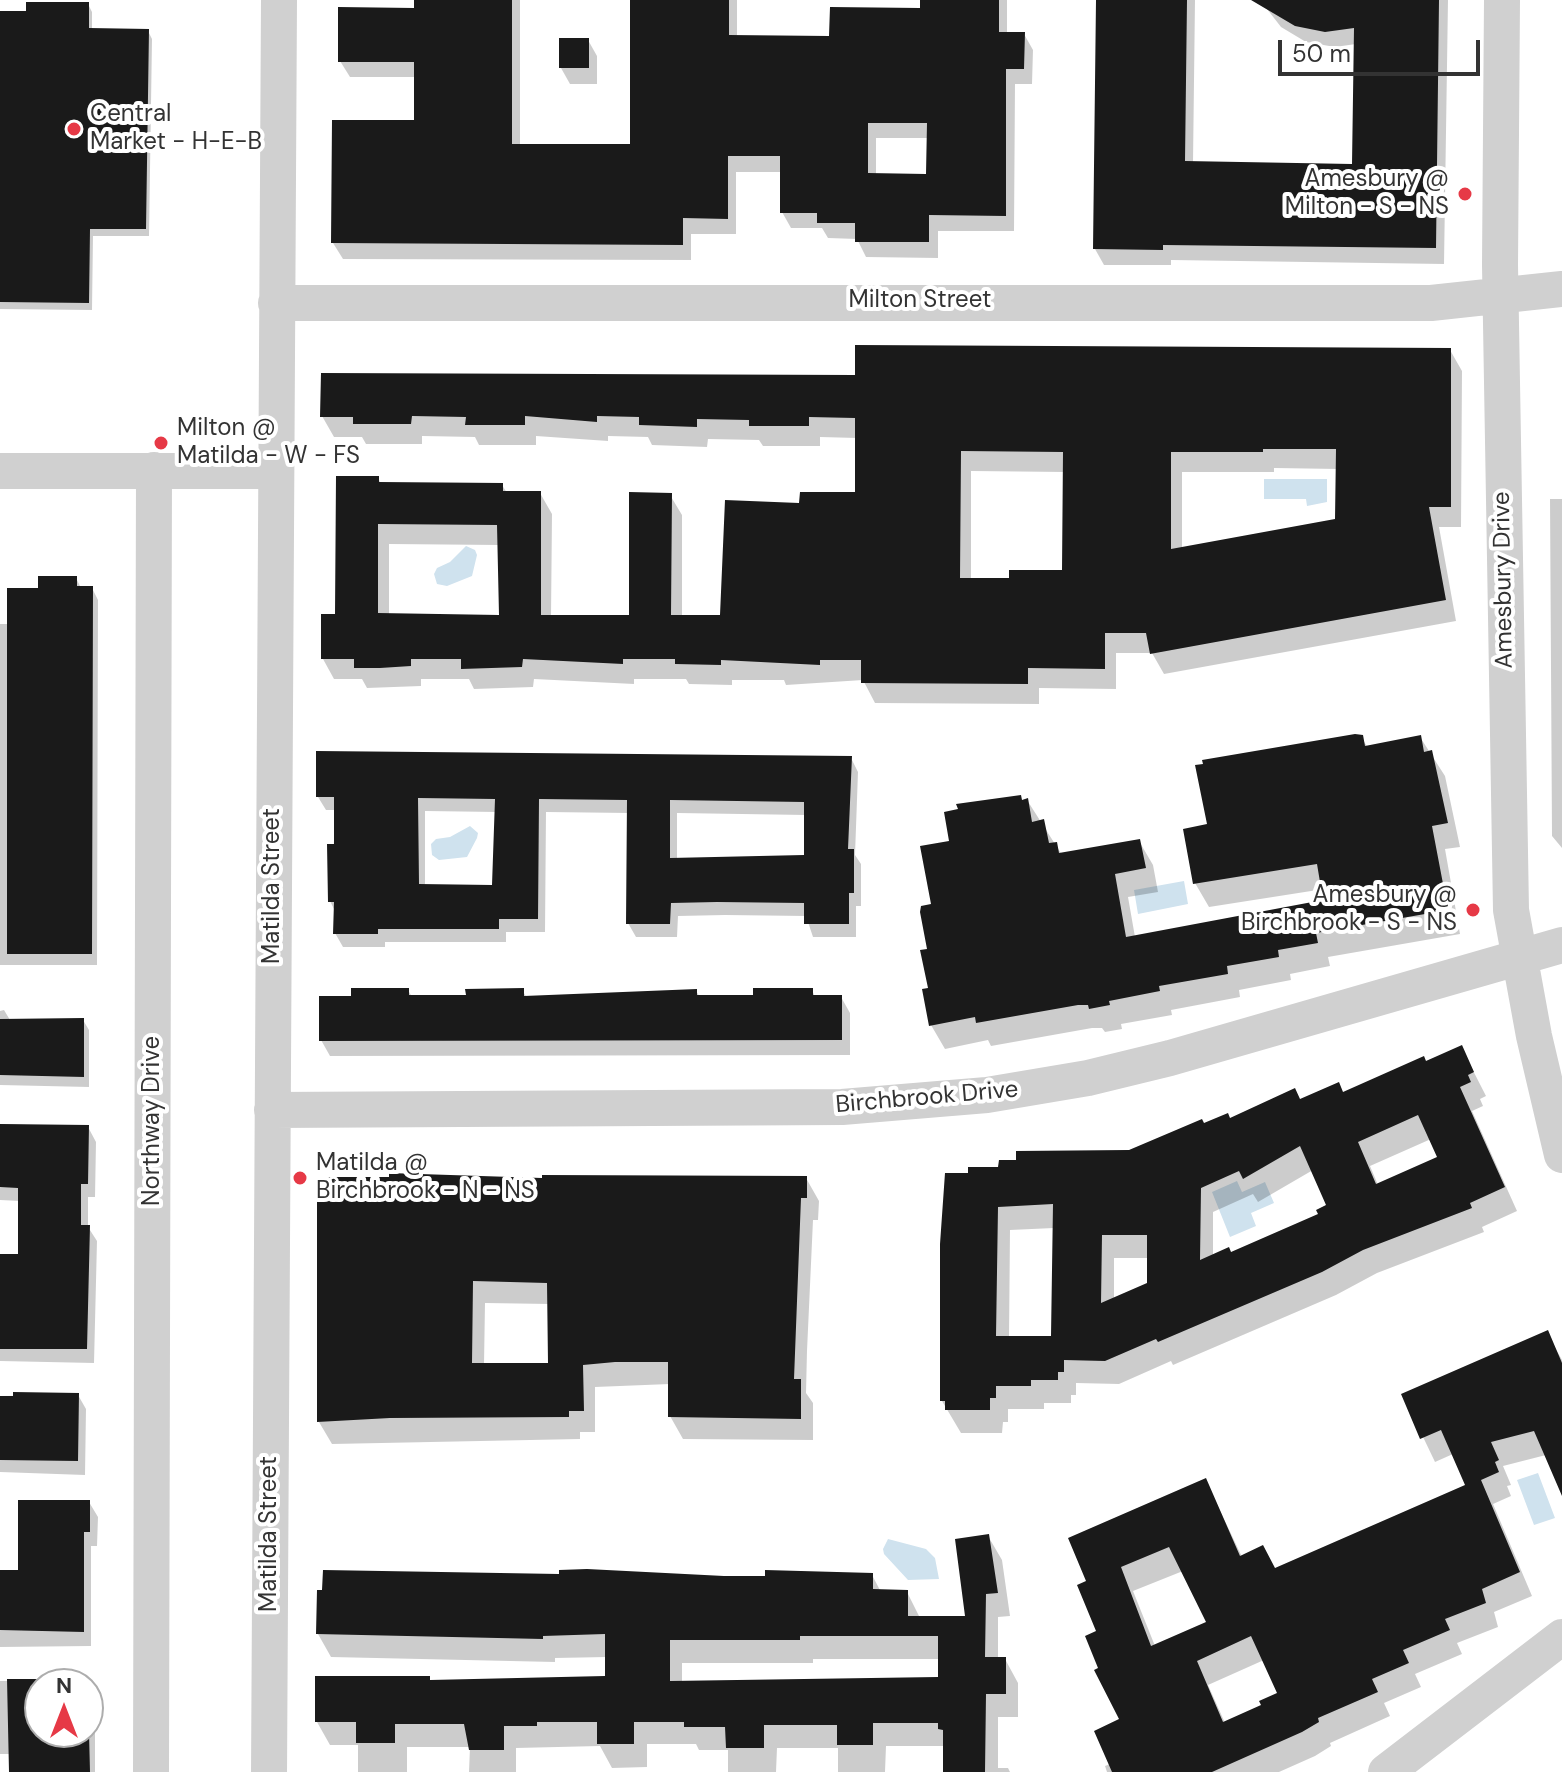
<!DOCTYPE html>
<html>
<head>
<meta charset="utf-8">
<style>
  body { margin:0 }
  #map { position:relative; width:1562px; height:1772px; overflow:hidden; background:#fff; font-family:"DM Sans",sans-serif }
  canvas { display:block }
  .north { position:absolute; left:24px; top:1668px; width:80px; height:80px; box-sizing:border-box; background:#fff; border:2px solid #adadad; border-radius:50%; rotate:0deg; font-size:22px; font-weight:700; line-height:32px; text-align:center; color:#333 }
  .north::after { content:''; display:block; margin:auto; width:28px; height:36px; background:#e63946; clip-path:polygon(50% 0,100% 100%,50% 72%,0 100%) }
  .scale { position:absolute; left:1278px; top:40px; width:202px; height:36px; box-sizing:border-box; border:4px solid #333; border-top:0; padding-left:10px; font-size:24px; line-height:28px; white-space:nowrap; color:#333; -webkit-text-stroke:6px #fff; paint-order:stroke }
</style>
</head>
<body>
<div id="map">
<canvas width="1562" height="1772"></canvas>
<div class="north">N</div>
<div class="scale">50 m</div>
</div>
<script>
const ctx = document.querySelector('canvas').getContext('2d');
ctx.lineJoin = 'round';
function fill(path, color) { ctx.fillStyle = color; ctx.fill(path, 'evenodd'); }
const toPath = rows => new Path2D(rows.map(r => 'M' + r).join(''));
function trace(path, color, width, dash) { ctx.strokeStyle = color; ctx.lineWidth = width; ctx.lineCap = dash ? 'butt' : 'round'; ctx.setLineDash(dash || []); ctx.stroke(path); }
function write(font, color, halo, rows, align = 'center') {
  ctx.font = font + ' "DM Sans",sans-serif'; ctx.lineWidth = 8; ctx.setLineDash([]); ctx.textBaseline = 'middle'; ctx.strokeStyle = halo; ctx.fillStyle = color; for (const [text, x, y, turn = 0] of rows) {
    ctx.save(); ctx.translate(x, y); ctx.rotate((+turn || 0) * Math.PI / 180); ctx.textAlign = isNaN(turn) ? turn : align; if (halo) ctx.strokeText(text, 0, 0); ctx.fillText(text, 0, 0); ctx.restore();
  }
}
fill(toPath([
  [1264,479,1327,479,1327,502,1307,506,1306,499,1264,499],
  [466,546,475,550,477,555,472,576,447,586,437,584,434,574,437,568,450,562],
  [470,826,478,833,477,838,467,857,439,860,432,855,431,844,436,839,450,837],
  [1184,881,1188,904,1138,914,1134,890],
  [1237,1181,1242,1192,1265,1182,1274,1203,1251,1213,1256,1226,1230,1237,1212,1192],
  [1538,1473,1555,1518,1534,1525,1517,1480],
  [888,1539,926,1549,935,1558,939,1579,908,1580,884,1554,883,1549]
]), '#cfe2ee');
fill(toPath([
  [416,0,520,0,520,146,632,146,632,0,737,0,737,37,831,38,922,10,922,0,1007,0,1007,34,1024,34,1033,50,1032,84,1015,84,1014,231,938,231,938,258,866,257,857,239,828,238,822,228,791,228,782,212,782,172,736,172,736,234,691,234,691,260,343,259,333,243,416,122,416,77,350,77,340,61,416,10],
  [876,138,929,138,928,176,876,176],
  [1098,0,1195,0,1193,163,1354,166,1356,44,1335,47,1306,42,1281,27,1260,0,1448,0,1444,264,1171,260,1171,265,1104,265,1095,249],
  [88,4,92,12,92,30,148,31,152,39,149,236,93,236,92,310,0,309,0,13,28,13],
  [588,40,597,56,597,84,570,84,561,68],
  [1450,350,1462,371,1461,527,1439,527,1456,621,1164,674,1152,653,1116,653,1116,689,1039,688,1039,704,875,703,863,680,786,685,784,680,732,680,732,685,689,684,686,679,634,679,634,684,534,679,533,687,474,689,469,679,421,679,421,686,367,688,362,679,334,679,323,659,378,478,381,484,502,485,507,493,540,493,552,514,551,617,631,617,670,495,682,515,682,617,722,617,801,505,857,494,857,438,820,437,820,446,763,446,759,440,708,439,707,447,652,445,648,437,608,436,608,441,536,436,536,445,479,445,475,437,422,436,422,444,366,444,362,437,334,437,322,416,857,377],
  [1274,468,1338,469,1337,521,1182,549,1182,472,1274,472],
  [971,471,1065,472,1064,572,1011,580,971,580],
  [389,544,499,545,501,617,389,615],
  [1550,499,1562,499,1562,848,1552,836],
  [76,578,81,588,92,588,98,600,97,965,0,965,0,624,9,624,40,590],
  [1361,737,1368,748,1420,737,1445,776,1460,847,1445,849,1460,934,1328,957,1330,966,1290,974,1291,980,1239,990,1240,997,1171,1010,1172,1015,1121,1024,1122,1029,1105,1032,1102,1028,1092,1028,991,1046,988,1040,945,1049,931,1025,929,951,933,906,952,842,1027,800,1062,855,1139,841,1153,865,1158,892,1128,897,1135,937,1326,902,1324,889,1209,907,1195,883,1210,826],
  [851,758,858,772,855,855,861,864,861,906,856,906,856,937,813,937,806,916,725,915,678,916,677,937,636,937,628,923,629,813,546,812,545,932,506,932,506,942,385,942,385,947,343,947,335,933,335,911,330,901,336,810,326,810,318,797],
  [425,811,497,812,494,887,425,886],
  [677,813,806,815,806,857,677,860],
  [408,990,412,997,468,997,522,990,527,998,696,991,700,997,755,997,812,990,815,997,841,997,850,1013,850,1055,330,1056,321,1040,353,998],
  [4,1010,10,1020,83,1020,89,1030,89,1087,0,1085,0,1011],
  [1461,1047,1486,1096,1480,1099,1483,1106,1472,1111,1517,1211,1482,1227,1484,1232,1377,1273,1336,1295,1173,1365,1171,1361,1119,1384,1076,1383,1076,1395,1071,1395,1071,1403,1044,1403,1044,1409,1008,1409,1008,1422,1003,1422,1002,1433,961,1433,942,1401,970,1175,1129,1152,1204,1126,1344,1094],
  [1431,1139,1439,1158,1378,1185,1370,1166],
  [1313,1170,1329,1206,1321,1215,1231,1254,1213,1256,1213,1212,1253,1194,1258,1202],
  [1054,1228,1053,1338,1009,1338,1010,1230],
  [1114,1258,1149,1258,1149,1284,1114,1299],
  [0,1124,88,1127,96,1142,95,1197,88,1197,88,1227,97,1241,94,1363,0,1361,0,1256,20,1256,20,1201,0,1200],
  [806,1178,819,1201,818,1220,813,1220,807,1351,806,1393,813,1403,813,1440,683,1439,670,1416,670,1384,595,1387,595,1432,580,1432,580,1439,332,1444,319,1422,544,1181],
  [485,1303,550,1304,550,1365,484,1365],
  [1547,1333,1562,1360,1562,1491,1546,1455,1503,1466,1511,1485,1507,1486,1511,1496,1493,1504,1532,1596,1494,1612,1498,1627,1457,1643,1462,1654,1415,1674,1421,1687,1384,1703,1390,1716,1330,1743,1331,1746,1315,1756,1279,1772,1107,1772,1105,1766,1110,1764,1122,1720,1101,1669,1099,1632,1089,1582,1206,1481,1242,1557,1275,1570,1468,1486,1453,1454,1435,1462,1403,1395],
  [1183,1571,1209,1623,1155,1646,1133,1591],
  [1264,1660,1279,1694,1264,1706,1225,1723,1208,1685],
  [78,1395,86,1409,85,1475,0,1472,0,1396],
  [89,1502,98,1517,97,1546,91,1546,91,1646,0,1647,0,1570,20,1570],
  [988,1536,1002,1560,1010,1616,998,1617,998,1659,1005,1659,1018,1683,1018,1717,998,1717,998,1768,1008,1768,1010,1772,945,1772,945,1746,886,1746,885,1772,838,1772,838,1748,777,1748,776,1772,728,1772,728,1750,699,1750,696,1744,647,1744,647,1767,612,1768,600,1746,516,1748,516,1772,469,1772,470,1747,407,1747,407,1772,358,1772,358,1745,330,1745,317,1722,429,1678,431,1682,607,1678,607,1657,555,1658,555,1662,331,1657,318,1634,724,1578,872,1575,881,1592,907,1592,920,1618,968,1618],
  [813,1659,940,1659,940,1679,682,1683,682,1663,813,1663],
  [79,1680,82,1684,40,1684,40,1732,88,1732,88,1702,95,1715,95,1772,9,1772,9,1754,0,1754,0,1681]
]), '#0003');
fill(toPath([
  [414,0,512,0,512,144,630,144,630,0,729,0,729,35,829,36,830,7,920,8,920,0,999,0,999,32,1025,32,1024,69,1006,69,1006,216,929,215,929,242,855,242,855,223,817,223,817,213,780,213,780,156,728,156,728,219,683,218,683,245,331,243,332,120,414,120,414,62,338,62,338,7,414,8],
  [868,123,927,123,926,174,868,173],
  [1096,0,1187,0,1185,161,1352,164,1354,28,1325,32,1295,26,1251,0,1439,0,1436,248,1163,245,1163,250,1093,249],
  [26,2,89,2,89,28,149,29,146,229,90,229,89,303,0,302,0,11,26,11],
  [559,38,589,38,589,68,559,68],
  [855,345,1451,348,1451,507,1429,507,1446,600,1150,654,1146,633,1105,633,1105,669,1028,668,1028,684,861,683,861,660,820,660,820,665,721,660,721,665,675,664,675,659,623,659,623,664,523,659,522,667,461,669,461,659,411,659,411,666,380,668,354,668,354,659,321,659,321,614,335,614,336,476,379,476,379,482,503,483,503,491,541,491,541,615,629,615,629,492,672,493,671,615,720,615,725,500,799,503,800,492,855,492,855,418,809,417,809,426,749,426,749,420,697,419,697,427,639,425,639,417,597,416,597,422,525,416,525,425,465,425,466,417,412,416,411,424,353,424,353,417,320,417,321,373,855,375],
  [1263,449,1336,449,1335,519,1171,549,1171,452,1263,452],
  [961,451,1063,452,1062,570,1009,570,1009,578,960,578],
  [378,524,497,525,499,615,378,613],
  [38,576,77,576,77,586,93,586,92,954,7,954,7,588,38,588],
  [1355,734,1363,735,1365,746,1421,735,1424,752,1432,750,1448,823,1432,826,1448,910,1316,933,1318,943,1278,950,1279,957,1227,966,1228,974,1159,986,1160,991,1109,1001,1110,1005,1089,1009,1088,1005,1078,1005,976,1023,975,1017,929,1026,922,989,928,988,920,950,927,949,920,912,921,906,931,904,920,846,949,841,944,812,958,809,956,804,1021,795,1022,800,1028,798,1032,822,1044,819,1049,843,1057,842,1059,853,1140,839,1146,868,1115,874,1126,937,1323,900,1317,864,1193,884,1183,829,1207,824,1195,765,1203,764,1202,760],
  [316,751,852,756,848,849,854,849,854,893,849,893,849,924,804,924,804,903,717,902,671,903,670,924,626,924,627,800,539,799,538,919,499,919,499,929,378,929,378,934,333,934,334,902,328,902,327,844,334,844,334,797,316,797],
  [418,798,495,799,492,885,419,884],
  [670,800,804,802,804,855,670,858],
  [351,988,409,988,409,995,466,995,465,989,524,988,524,996,697,989,697,995,753,995,753,988,813,988,813,995,842,995,842,1040,319,1041,319,996,351,996],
  [84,1018,84,1077,0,1075,0,1019],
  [1462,1045,1474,1072,1468,1075,1471,1082,1460,1087,1505,1187,1470,1203,1472,1208,1363,1250,1322,1272,1158,1342,1156,1339,1105,1361,1064,1360,1064,1372,1058,1372,1058,1380,1031,1380,1031,1386,996,1386,996,1398,990,1398,990,1410,945,1410,945,1401,940,1401,940,1244,945,1173,968,1173,968,1167,998,1167,999,1160,1016,1160,1016,1151,1129,1150,1202,1119,1204,1123,1228,1113,1230,1118,1295,1088,1300,1099,1339,1082,1343,1092,1424,1056,1426,1061],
  [1418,1115,1437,1157,1376,1184,1358,1142],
  [1300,1146,1326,1205,1316,1210,1318,1214,1231,1252,1229,1247,1200,1260,1201,1188,1239,1171,1243,1179],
  [1053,1204,1051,1336,996,1336,998,1207],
  [1102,1235,1147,1235,1147,1283,1101,1303],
  [0,1124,89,1125,88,1184,81,1184,81,1225,90,1225,87,1349,0,1349,0,1254,18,1254,18,1188,0,1187],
  [389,1173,542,1178,542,1175,807,1176,807,1198,801,1198,796,1327,794,1379,801,1379,801,1419,668,1417,668,1362,615,1362,583,1365,584,1411,569,1411,569,1417,390,1418,317,1422,317,1177,389,1177],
  [473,1281,547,1283,548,1363,472,1363],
  [1548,1330,1562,1363,1562,1496,1534,1431,1491,1442,1499,1460,1495,1462,1499,1472,1481,1480,1520,1572,1482,1589,1486,1603,1445,1619,1450,1630,1403,1650,1409,1663,1372,1679,1378,1692,1318,1718,1319,1722,1302,1732,1212,1772,1112,1772,1094,1731,1119,1719,1094,1670,1098,1668,1085,1636,1096,1631,1077,1585,1086,1581,1068,1538,1206,1478,1240,1556,1263,1545,1275,1568,1465,1485,1441,1430,1420,1439,1401,1394],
  [1169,1547,1206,1622,1151,1646,1121,1567],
  [1251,1636,1277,1693,1259,1701,1261,1705,1223,1722,1197,1661],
  [13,1392,79,1393,78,1461,0,1460,0,1396,13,1396],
  [18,1500,90,1500,90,1532,84,1532,84,1632,0,1630,0,1570,18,1570],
  [989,1534,998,1593,986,1594,985,1657,1006,1657,1006,1694,986,1694,985,1772,943,1772,943,1730,938,1729,938,1723,873,1723,873,1745,837,1745,837,1725,764,1725,764,1748,726,1748,725,1727,684,1727,684,1722,634,1722,634,1744,597,1744,597,1722,537,1722,537,1726,504,1726,504,1750,469,1750,464,1724,395,1724,395,1743,356,1743,356,1722,315,1722,315,1676,430,1676,430,1680,605,1676,605,1634,543,1636,543,1639,316,1634,317,1590,322,1590,323,1570,559,1574,559,1570,587,1569,724,1576,765,1576,765,1570,873,1573,873,1589,908,1590,908,1616,965,1616,955,1539],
  [800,1636,938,1636,938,1677,670,1681,670,1640,800,1640],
  [7,1679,40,1679,40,1732,89,1732,90,1772,9,1772]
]), '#1a1a1a');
trace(toPath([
  [1502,0,1500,265,1511,910,1534,1036,1562,1155],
  [276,303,1431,303,1562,289],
  [0,471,276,471],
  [272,1110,842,1107,987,1095,1088,1078,1170,1058,1562,945],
  [151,1772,154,470],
  [269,1772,279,0],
  [1386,1772,1562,1637]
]), '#d0d0d0', 36);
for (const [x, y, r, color] of [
  [74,129,8,"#e63946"],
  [1465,194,8,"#e63946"],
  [161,443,8,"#e63946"],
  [1473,910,8,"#e63946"],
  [300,1178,8,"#e63946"]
]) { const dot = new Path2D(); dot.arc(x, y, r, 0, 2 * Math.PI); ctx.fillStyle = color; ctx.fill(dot); trace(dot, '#fff', 3); }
write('24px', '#333', '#fff', [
  ["Central",90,115],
  ["Market - H-E-B",90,143],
  ["Amesbury @",1449,180,"right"],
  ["Milton - S - NS",1449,208,"right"],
  ["Milton @",177,429],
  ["Matilda - W - FS",177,457],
  ["Amesbury @",1457,896,"right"],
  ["Birchbrook - S - NS",1457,924,"right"],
  ["Matilda @",316,1164],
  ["Birchbrook - N - NS",316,1192]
], 'left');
write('24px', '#333', '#fff', [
  ["Milton Street",920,301],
  ["Amesbury Drive",1504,580,-91],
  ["Matilda Street",273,886,-90],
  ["Birchbrook Drive",927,1098,-5],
  ["Northway Drive",153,1121,-90],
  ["Matilda Street",270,1534,-90]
]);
</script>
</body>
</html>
